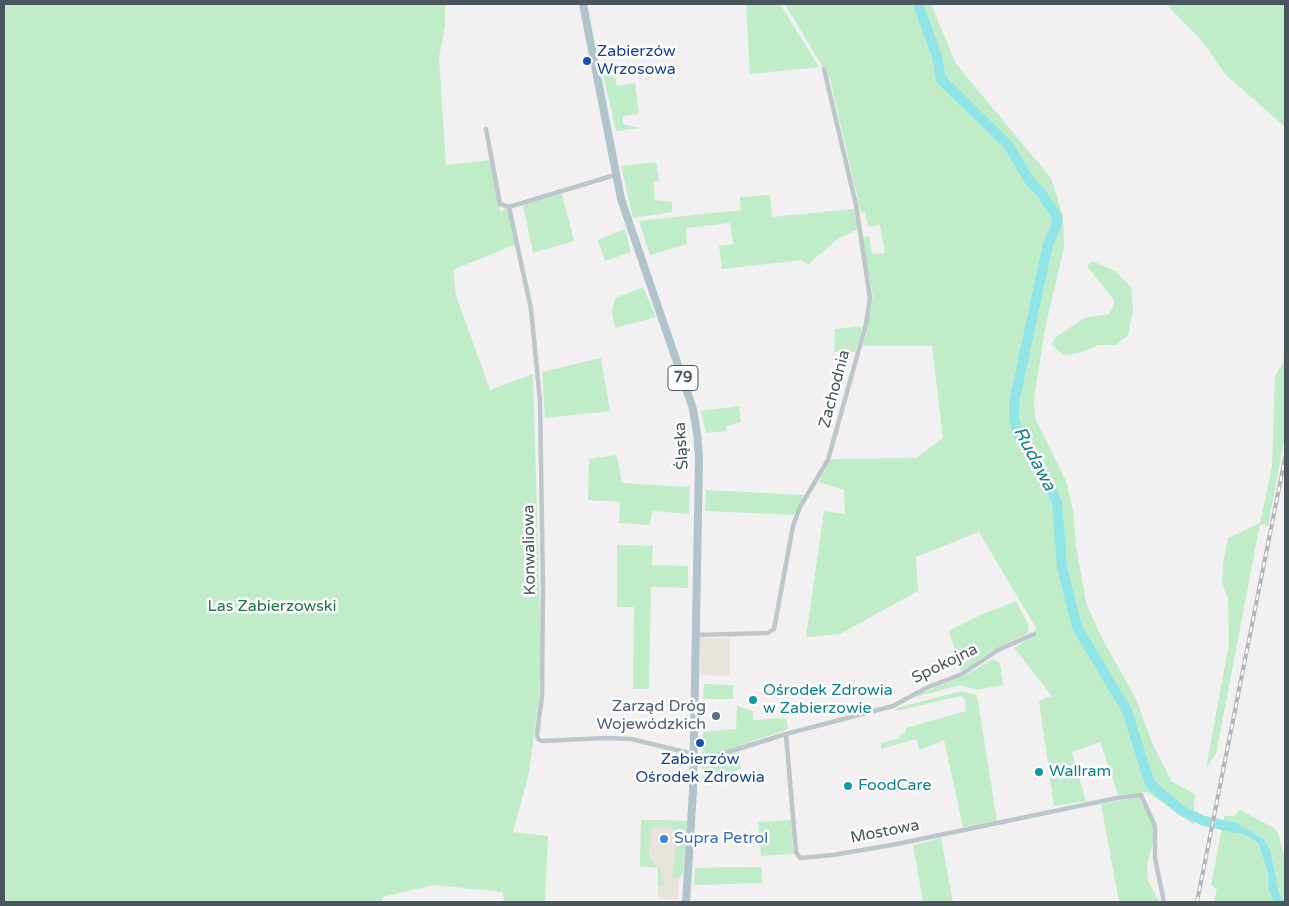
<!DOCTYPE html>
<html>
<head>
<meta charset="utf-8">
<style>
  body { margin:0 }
  #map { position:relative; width:1289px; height:906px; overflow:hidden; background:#f2f0f0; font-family:"Varela Round",sans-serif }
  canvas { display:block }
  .frame { position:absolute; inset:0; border:5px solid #49565c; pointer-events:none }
</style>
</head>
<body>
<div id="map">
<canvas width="1289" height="906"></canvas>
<div class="frame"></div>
</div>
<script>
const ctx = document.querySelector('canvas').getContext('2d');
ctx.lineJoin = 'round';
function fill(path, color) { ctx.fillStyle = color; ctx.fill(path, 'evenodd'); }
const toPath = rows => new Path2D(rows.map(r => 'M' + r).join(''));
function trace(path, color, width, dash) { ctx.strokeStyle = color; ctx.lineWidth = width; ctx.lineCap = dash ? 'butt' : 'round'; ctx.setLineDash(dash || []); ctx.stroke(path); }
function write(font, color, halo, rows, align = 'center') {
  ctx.font = font + ' "Varela Round",sans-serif'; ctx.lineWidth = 5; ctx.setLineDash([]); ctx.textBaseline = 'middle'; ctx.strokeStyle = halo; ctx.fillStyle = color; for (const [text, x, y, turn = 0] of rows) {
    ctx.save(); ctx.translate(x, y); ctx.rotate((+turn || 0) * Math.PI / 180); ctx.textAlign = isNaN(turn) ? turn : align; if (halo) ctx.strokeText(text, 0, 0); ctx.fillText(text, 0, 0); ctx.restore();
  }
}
fill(toPath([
  [700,638,730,638,730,676,700,675],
  [641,820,682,820,678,900,658,898,658,868,640,866]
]), '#e9e3dd');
fill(toPath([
  [4,4,445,4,445,27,439,57,446,165,490,160,500,211,510,208,516,244,453,270,456,295,490,390,533,374,541,651,539,698,529,773,513,832,548,836,545,902,504,902,503,892,434,885,382,897,383,902,4,902],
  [746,4,780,4,819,67,750,74],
  [785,4,931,4,956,64,1051,178,1063,216,1064,248,1046,324,1034,398,1035,418,1066,481,1073,510,1076,545,1086,603,1102,638,1136,699,1154,747,1172,782,1195,794,1193,824,1147,792,1118,795,1100,742,1072,752,1086,801,1054,806,1039,701,1052,696,1014,648,1032,637,1036,628,979,532,916,557,918,591,840,634,806,637,824,511,845,514,844,490,819,482,831,459,916,458,943,438,932,346,863,346,873,297,862,237,869,236,872,254,885,253,880,225,868,227,865,212,861,213,830,79],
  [1166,4,1285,4,1285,130,1285,127,1225,74,1202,41],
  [613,64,617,86,635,83,639,114,623,116,623,124,640,128,616,131,601,66],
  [656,162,659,181,653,182,655,200,672,202,672,212,633,218,621,166],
  [562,194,574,241,533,253,523,205],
  [770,195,772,217,854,209,858,229,839,238,807,265,802,260,722,269,719,246,733,244,730,223,686,228,687,244,650,255,639,221,741,210,740,197],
  [625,229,631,252,605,261,598,240],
  [1092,261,1115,271,1131,287,1133,310,1128,335,1116,345,1098,345,1080,353,1063,355,1052,345,1055,338,1084,318,1109,314,1114,305,1114,300,1087,266],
  [643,287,656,317,615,328,612,311,615,298],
  [863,326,855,352,834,352,835,329],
  [1285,337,1285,436,1268,526,1260,524,1216,754,1206,768,1229,643,1228,598,1222,583,1223,564,1228,538,1260,523,1272,466,1275,376,1283,363],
  [601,358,610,411,545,418,542,372],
  [739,406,741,422,726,426,726,431,706,433,701,411],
  [617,455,622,483,690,487,689,514,652,511,650,525,619,523,620,502,588,500,589,459],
  [706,490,804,495,794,515,705,511],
  [617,545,653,546,652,565,688,566,688,588,651,587,649,689,633,689,634,607,617,607],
  [1016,601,1029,626,1028,633,993,650,961,672,949,631,983,614],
  [993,659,1000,663,1003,685,976,690,960,685,904,700,966,675],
  [704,684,733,685,733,699,703,699],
  [961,691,977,695,997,821,963,827,944,740,920,750,916,739,881,749,881,743,900,738,900,735,906,732,906,728,966,711,965,700,961,696,896,711,897,708],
  [737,706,753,711,753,720,786,718,788,729,739,746,741,769,702,782,703,732,736,729],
  [1141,797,1151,815,1155,832,1147,867,1148,880,1159,902,1119,902,1101,804],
  [1240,810,1274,828,1279,836,1285,859,1285,902,1280,898,1272,856,1264,839,1249,830,1224,820,1224,816,1234,816],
  [641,820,687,821,683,873,679,878,673,877,676,831,670,827,653,827,651,830,649,857,662,872,664,887,658,887,658,868,640,866],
  [791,820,793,854,761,856,758,822],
  [1222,828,1247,836,1258,844,1269,876,1268,888,1274,902,1214,902,1217,889,1211,885],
  [941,838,953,902,923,902,913,845],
  [761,867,762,883,694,885,695,868]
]), '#c1ecca');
fill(toPath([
  [1224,820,1249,830,1264,839,1271,853,1279,893,1284,902,1274,902,1268,889,1269,876,1258,843,1247,836,1222,828]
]), '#92e5e6');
trace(toPath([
  [918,4,937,56,941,79,1009,146,1029,180,1042,194,1057,217,1056,227,1048,244,1027,342,1014,403,1014,419,1018,434,1044,474,1057,502,1062,567,1077,627,1127,711,1150,784,1182,811,1204,821,1236,828]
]), '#92e5e6', 10);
trace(toPath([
  [486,129,500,204,509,207,531,309,540,401,543,588,542,696,537,734,538,739,542,741,606,738,631,739,693,754],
  [509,207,615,175],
  [695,635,768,633,774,629,793,526,800,507,828,460,866,324,870,298,856,205,824,69],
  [786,734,796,852,800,858,833,855,892,845,1117,798,1141,795,1155,826,1155,858,1164,902],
  [693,763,786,734,893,706,926,688,962,674,998,650,1034,634]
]), '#bcc6cb', 4.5);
trace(toPath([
  [583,4,621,199,693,409,697,433,699,458,693,791,686,902]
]), '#b1c4cc', 8);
const rail = toPath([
  [1197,902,1285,458]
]);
trace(rail, '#b2b6b9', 4);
trace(rail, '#fff', 2, [5.5]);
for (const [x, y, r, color] of [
  [587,61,5,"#1a4fb4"],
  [753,700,5,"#0f9aa8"],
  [716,716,5,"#5c6f8a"],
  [700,743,5,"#1a4fb4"],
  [1039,772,5,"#0f9aa8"],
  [848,786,5,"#0f9aa8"],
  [664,839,5,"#3f7fe0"]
]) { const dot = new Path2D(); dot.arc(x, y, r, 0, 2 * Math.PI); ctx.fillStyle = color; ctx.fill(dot); trace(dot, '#fff', 2); }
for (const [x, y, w] of [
  [683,378,30]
]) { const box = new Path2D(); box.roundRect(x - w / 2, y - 12.5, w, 25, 4); ctx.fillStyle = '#fff'; ctx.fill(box); trace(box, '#49565c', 1); }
write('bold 15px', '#49565c', null, [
  ["79",683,378]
]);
write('16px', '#164399', '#fff', [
  ["Zabierzów",597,52],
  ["Wrzosowa",597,70],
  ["Zabierzów",700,760,"center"],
  ["Ośrodek Zdrowia",700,778,"center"]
], 'left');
write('16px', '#49565c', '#fff', [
  ["Zachodnia",835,389,-75],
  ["Śląska",682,446,-94],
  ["Konwaliowa",530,550,-91],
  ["Spokojna",945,664,-26],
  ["Mostowa",885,832,-11]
]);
write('16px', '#1e783a', '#fff', [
  ["Las Zabierzowski",272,607]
]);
write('16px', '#0d838f', '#fff', [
  ["Ośrodek Zdrowia",763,691],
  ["w Zabierzowie",763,709],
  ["Wallram",1049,772],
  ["FoodCare",858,786]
], 'left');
write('16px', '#4e5e75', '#fff', [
  ["Zarząd Dróg",706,707],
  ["Wojewódzkich",706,725]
], 'right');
write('16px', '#366cbe', '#fff', [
  ["Supra Petrol",674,839]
], 'left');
write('italic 18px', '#168284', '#fff', [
  ["Rudawa",1034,459,62]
]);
</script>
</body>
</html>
